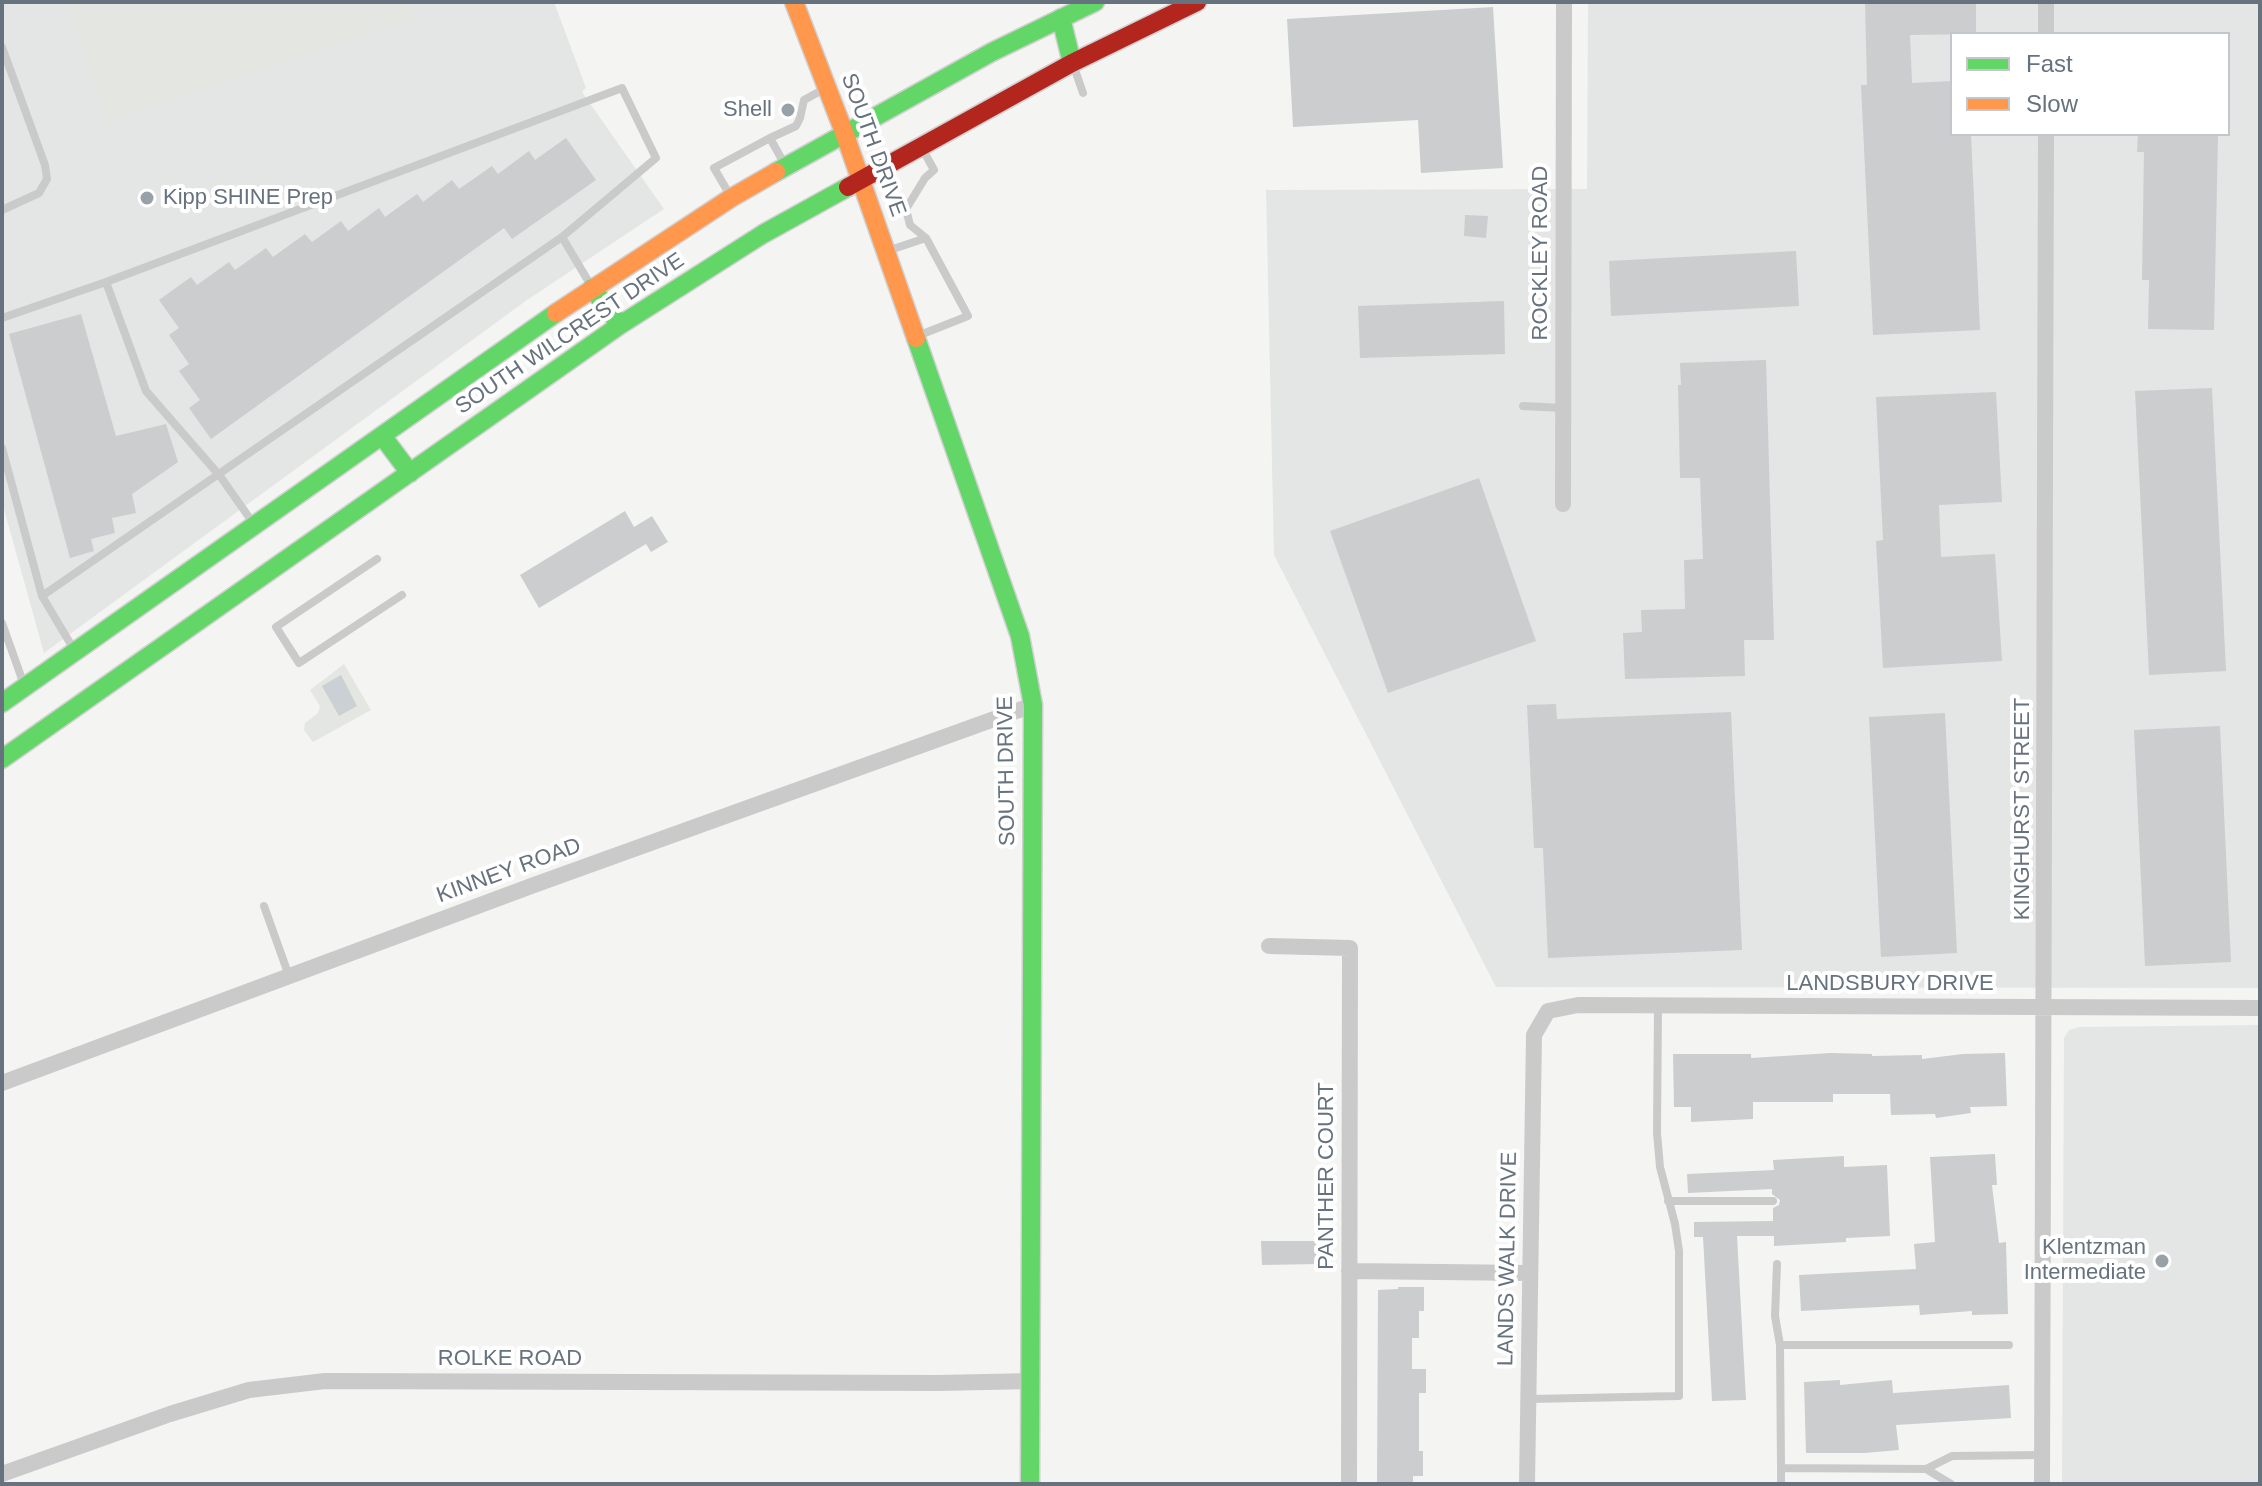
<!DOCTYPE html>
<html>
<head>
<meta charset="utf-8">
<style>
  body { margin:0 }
  #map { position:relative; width:2262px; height:1486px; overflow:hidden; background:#f4f4f3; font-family:Helvetica,sans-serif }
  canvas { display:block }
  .frame { position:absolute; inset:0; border:4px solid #67727f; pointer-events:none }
  .legend { position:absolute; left:1950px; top:32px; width:280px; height:104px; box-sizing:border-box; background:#fff; border:2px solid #c2c7cc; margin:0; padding:10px 14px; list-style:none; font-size:24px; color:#67727f }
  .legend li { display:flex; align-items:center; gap:16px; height:40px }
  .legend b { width:40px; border:2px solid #c2c7cc }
</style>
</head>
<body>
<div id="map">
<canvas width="2262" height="1486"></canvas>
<div class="frame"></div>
<ul class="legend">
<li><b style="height:10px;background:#63d668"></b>Fast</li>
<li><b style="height:10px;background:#ff974d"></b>Slow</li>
</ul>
</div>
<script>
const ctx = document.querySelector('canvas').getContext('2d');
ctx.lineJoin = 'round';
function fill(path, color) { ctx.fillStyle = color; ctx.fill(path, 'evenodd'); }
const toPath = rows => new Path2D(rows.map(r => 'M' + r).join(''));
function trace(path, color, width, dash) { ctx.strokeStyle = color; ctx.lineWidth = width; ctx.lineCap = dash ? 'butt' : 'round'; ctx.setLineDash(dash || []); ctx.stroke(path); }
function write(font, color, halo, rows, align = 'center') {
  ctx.font = font + ' Helvetica,sans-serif'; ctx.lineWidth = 8; ctx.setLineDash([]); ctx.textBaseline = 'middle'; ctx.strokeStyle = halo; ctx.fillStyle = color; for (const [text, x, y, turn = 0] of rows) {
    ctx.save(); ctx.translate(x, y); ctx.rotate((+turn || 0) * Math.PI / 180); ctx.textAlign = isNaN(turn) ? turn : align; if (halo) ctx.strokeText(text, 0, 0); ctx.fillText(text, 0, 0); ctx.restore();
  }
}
fill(toPath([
  [2,2,554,2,586,88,582,92,664,209,527,300,44,653,2,502],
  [1588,2,2260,2,2260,988,1496,987,1274,555,1266,190,1587,189],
  [1952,34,2228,34,2228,134,1952,134],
  [2260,1025,2260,1484,2062,1484,2064,1038,2069,1030,2079,1027]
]), '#e4e5e5');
fill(toPath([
  [67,2,408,2,413,18,107,121],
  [344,664,371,710,313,742,304,730,305,723,318,713,320,706,310,690]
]), '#e4e6e1');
fill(toPath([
  [341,675,357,706,339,716,322,686]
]), '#cbd0d4');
fill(toPath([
  [1865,2,1976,2,1976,34,1910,35,1912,83,1952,81,1952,134,1971,134,1980,330,1873,335,1861,85,1867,85],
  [1493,7,1503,168,1421,173,1418,120,1293,127,1287,19],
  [2138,134,2218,134,2214,330,2148,329,2149,280,2142,280,2144,152,2137,152],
  [566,138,596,180,512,239,504,228,211,439,189,408,200,400,179,371,189,364,169,335,179,328,159,300,191,277,197,285,229,262,235,270,266,248,273,257,305,234,312,242,341,221,348,231,379,208,385,217,417,194,423,202,452,180,459,189,492,166,498,174,529,151,535,160],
  [1465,215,1488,216,1486,238,1464,236],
  [1796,251,1799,306,1611,316,1609,261],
  [1504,301,1505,354,1360,358,1358,306],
  [81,314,116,436,166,424,178,462,132,494,136,513,112,518,115,533,91,539,94,551,70,558,9,334],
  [1766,360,1774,640,1744,640,1745,676,1625,679,1623,633,1642,632,1641,610,1685,609,1684,560,1703,559,1700,478,1680,478,1678,385,1681,385,1680,363],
  [2212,388,2226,671,2149,675,2135,391],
  [1996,392,2002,502,1939,505,1941,557,1995,554,2002,661,1883,668,1876,541,1883,540,1876,397],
  [1479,478,1536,641,1388,693,1330,531],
  [625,511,634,527,652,516,668,542,651,552,646,544,539,608,520,575],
  [1556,704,1557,719,1731,712,1742,950,1548,958,1543,848,1534,848,1527,705],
  [1945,713,1957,953,1881,957,1869,717],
  [2220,726,2231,962,2145,966,2134,730],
  [1831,1053,1872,1054,1872,1056,1922,1055,1922,1059,1963,1054,2005,1053,2007,1106,1970,1107,1971,1113,1936,1118,1935,1114,1891,1115,1890,1094,1833,1094,1833,1102,1753,1102,1753,1119,1691,1122,1691,1107,1674,1107,1673,1054,1751,1054,1751,1058],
  [1995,1154,1997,1185,1992,1185,1999,1243,2006,1242,2008,1314,1972,1315,1972,1311,1920,1315,1919,1305,1801,1311,1799,1275,1916,1269,1914,1244,1935,1242,1930,1157],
  [1844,1156,1844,1167,1887,1165,1890,1236,1846,1238,1846,1242,1774,1246,1774,1236,1737,1236,1746,1400,1712,1401,1703,1237,1694,1237,1694,1222,1773,1221,1773,1208,1779,1205,1780,1200,1772,1194,1772,1189,1688,1193,1687,1174,1774,1170,1773,1160],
  [1261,1241,1325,1241,1325,1259,1318,1259,1318,1264,1262,1265],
  [1398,1287,1424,1287,1424,1311,1419,1311,1419,1338,1412,1338,1412,1369,1426,1369,1426,1393,1419,1393,1419,1451,1423,1451,1423,1476,1413,1476,1413,1484,1377,1484,1378,1290,1398,1289],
  [1840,1380,1840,1385,1892,1380,1893,1393,2009,1385,2011,1418,1896,1425,1899,1450,1864,1453,1806,1453,1804,1382]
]), '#cccdce');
const fast = toPath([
  [1061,18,1072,63],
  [776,172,992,52,1095,2],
  [592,288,620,325],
  [916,338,1020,636,1033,705,1030,1484],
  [383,437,410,473],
  [2,703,556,313],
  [2,759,620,325,763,234,848,187]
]);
const slow = toPath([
  [794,2,844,132,916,338],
  [556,313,731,198,776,172]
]);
const jam = toPath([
  [848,187,1072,63,1197,2]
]);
trace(fast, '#d0d0d1', 21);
trace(slow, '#d0d0d1', 21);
trace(jam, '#d0d0d1', 21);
trace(toPath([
  [2,47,45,165,47,179,39,193,2,210],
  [1074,67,1083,93],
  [770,138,796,126,800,118,804,100,826,88],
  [923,150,934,170,925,178,906,209,910,225,926,238],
  [731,197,714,168,770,138,785,165],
  [562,237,590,284],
  [890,250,926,238,968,316,920,335],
  [106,282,146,391,220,476,253,523],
  [2,318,106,282,622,88,656,158,562,237,42,596],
  [1523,406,1563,408],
  [2,448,42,596,73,648],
  [377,559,276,627,299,663,402,595],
  [2,623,23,682],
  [264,906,289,976],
  [1668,1201,1773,1201],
  [1777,1264,1775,1316,1780,1345],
  [1529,1399,1679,1396,1679,1251,1675,1224,1660,1167,1657,1133,1658,1006],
  [1781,1468,1780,1345,2009,1345],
  [1926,1469,1951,1484],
  [1781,1484,1781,1468,1926,1469,1952,1456,2042,1455]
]), '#cacacb', 8);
trace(toPath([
  [2046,34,2046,2],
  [1563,504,1564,2],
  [1269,946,1350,948,1349,1484],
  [2,1083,534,885,1033,705],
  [1349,1271,1530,1273],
  [2,1474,170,1414,249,1390,325,1381,938,1383,1032,1381],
  [1527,1484,1534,1035,1548,1011,1578,1005,2260,1008],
  [2042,1484,2046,134]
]), '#cacacb', 16);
trace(fast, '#63d668', 18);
trace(slow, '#ff974d', 18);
trace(jam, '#b3261e', 18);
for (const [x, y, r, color] of [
  [788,110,8,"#98a0a8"],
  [147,198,8,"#98a0a8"],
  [2162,1261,8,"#98a0a8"]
]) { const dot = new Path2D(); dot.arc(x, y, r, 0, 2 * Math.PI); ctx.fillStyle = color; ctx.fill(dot); trace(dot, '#fff', 3); }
write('22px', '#67727f', '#fff', [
  ["Shell",772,110],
  ["Kipp SHINE Prep",163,198,"left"],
  ["Klentzman",2146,1248],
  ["Intermediate",2146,1273]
], 'right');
write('22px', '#67727f', '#fff', [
  ["SOUTH DRIVE",873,145,70],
  ["ROCKLEY ROAD",1541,253,-90],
  ["SOUTH WILCREST DRIVE",570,334,-34],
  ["SOUTH DRIVE",1007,771,-91],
  ["KINGHURST STREET",2023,809,-90],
  ["KINNEY ROAD",509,871,-20],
  ["LANDSBURY DRIVE",1890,984],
  ["PANTHER COURT",1327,1176,-90],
  ["LANDS WALK DRIVE",1508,1259,-89],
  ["ROLKE ROAD",510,1359]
]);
</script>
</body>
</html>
